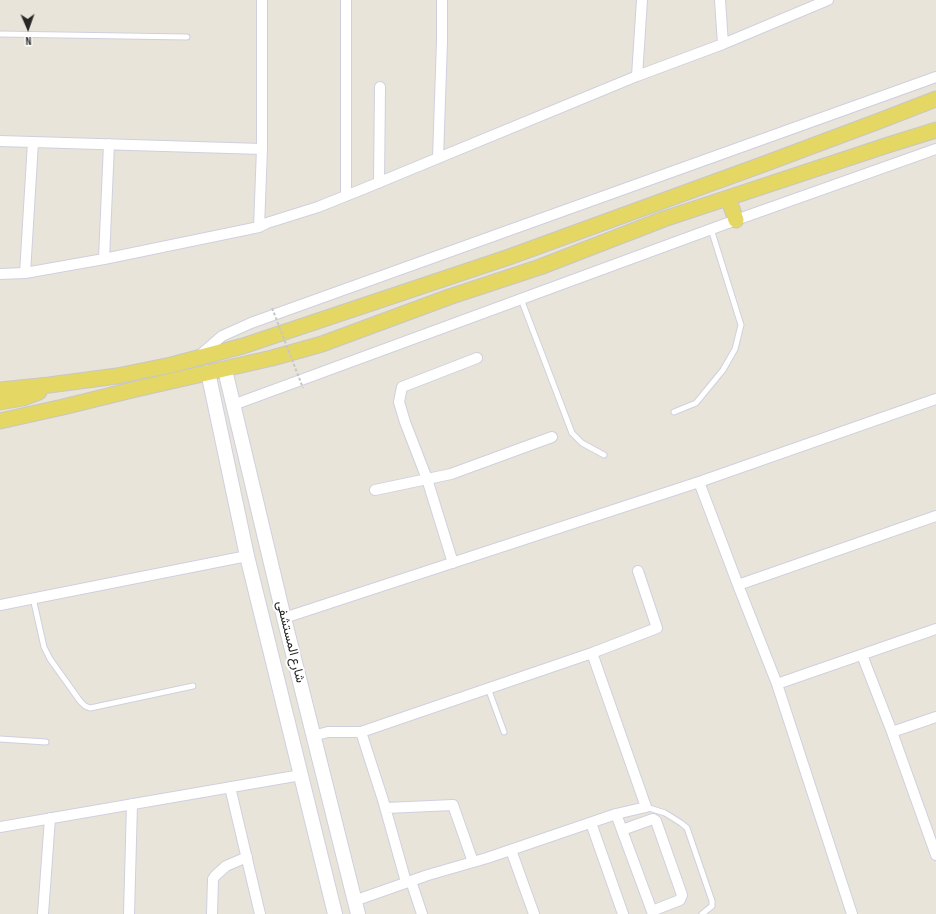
<!DOCTYPE html>
<html>
<head>
<meta charset="utf-8">
<style>
  body { margin:0 }
  #map { position:relative; width:936px; height:914px; overflow:hidden; background:#e9e4d9; font-family:"Sofia Sans Condensed",sans-serif }
  canvas { display:block }
  .north { position:absolute; left:8px; top:8px; width:40px; height:40px; -webkit-text-stroke:3px #fff; paint-order:stroke; rotate:178deg; font-size:11px; font-weight:700; line-height:16px; text-align:center; color:#272727 }
  .north::after { content:''; display:block; margin:auto; width:14px; height:18px; background:#272727; clip-path:polygon(50% 0,100% 100%,50% 72%,0 100%) }
</style>
</head>
<body>
<div id="map">
<canvas width="936" height="914"></canvas>
<div class="north">N</div>
</div>
<script>
const ctx = document.querySelector('canvas').getContext('2d');
ctx.lineJoin = 'round';
const toPath = rows => new Path2D(rows.map(r => 'M' + r).join(''));
function trace(path, color, width, dash) { ctx.strokeStyle = color; ctx.lineWidth = width; ctx.lineCap = dash ? 'butt' : 'round'; ctx.setLineDash(dash || []); ctx.stroke(path); }
function write(font, color, halo, rows, align = 'center') {
  ctx.font = font + ' "Sofia Sans Condensed",Vazirmatn,sans-serif'; ctx.lineWidth = 4; ctx.setLineDash([]); ctx.textBaseline = 'middle'; ctx.strokeStyle = halo; ctx.fillStyle = color; for (const [text, x, y, turn = 0] of rows) {
    ctx.save(); ctx.translate(x, y); ctx.rotate((+turn || 0) * Math.PI / 180); ctx.textAlign = isNaN(turn) ? turn : align; if (halo) ctx.strokeText(text, 0, 0); ctx.fillText(text, 0, 0); ctx.restore();
  }
}
const lane = toPath([
  [0,34,187,37],
  [521,299,572,433,582,443,604,455],
  [674,412,696,403,723,370,735,349,741,325,711,229],
  [33,598,44,647,50,659,80,701,85,706,90,708,95,707,193,686],
  [488,688,504,732],
  [0,739,46,742],
  [646,807,665,813,681,823,687,828,712,901,712,906,702,914]
]);
const street = toPath([
  [720,0,723,44],
  [637,76,642,0],
  [0,141,262,149],
  [438,158,442,41,442,0],
  [379,183,380,87],
  [346,196,346,0],
  [259,227,262,149,262,0],
  [104,259,109,144],
  [25,273,33,142],
  [0,274,25,273,104,259,259,227,267,223,318,207,363,189,637,76,723,44,828,0],
  [199,356,222,336,251,323,936,77],
  [233,405,736,220,936,149],
  [699,482,738,585,777,684,852,914],
  [375,490,451,474,552,437],
  [453,563,427,479,405,422,399,402,402,387,477,358],
  [738,585,936,516],
  [0,605,247,556],
  [284,618,699,482,936,399],
  [862,655,892,732,936,855],
  [777,684,936,629],
  [361,732,383,800,406,882],
  [892,732,936,717],
  [313,736,328,732,361,732,592,653,657,628,638,571],
  [230,787,260,914],
  [386,808,453,805,473,862],
  [616,814,653,914],
  [591,823,623,914],
  [0,827,301,775],
  [622,830,650,820,653,819,656,821,682,895,680,900,652,911],
  [511,850,534,914],
  [411,881,422,914],
  [354,901,428,875,487,858,616,814,646,807,592,653],
  [43,914,50,818],
  [129,914,132,804],
  [212,914,213,879,215,876,226,866,247,857]
]);
const secondary = toPath([
  [225,370,284,618,358,914],
  [208,372,247,556,335,914]
]);
const primary = toPath([
  [728,198,736,220],
  [0,390,49,385,117,376,171,365,243,346,509,257,764,164,879,121,936,99],
  [0,402,23,398,39,392],
  [0,421,63,407,132,390,272,358,322,344,449,297,540,267,664,219,888,145,936,130]
]);
trace(lane, '#cfd0df', 7);
trace(street, '#cfd0df', 12);
trace(secondary, '#cfd0df', 16);
trace(primary, '#c7c7c7', 17);
trace(lane, '#fff', 5);
trace(street, '#fff', 10);
trace(secondary, '#fff', 14);
trace(primary, '#e4d763', 15);
trace(toPath([
  [272,308,303,388]
]), '#c7c7c7', 2, [3, 2]);
write('13px', '#272727', '#fff', [
  ["شارع المستشفى",290,642,76]
]);
</script>
</body>
</html>
